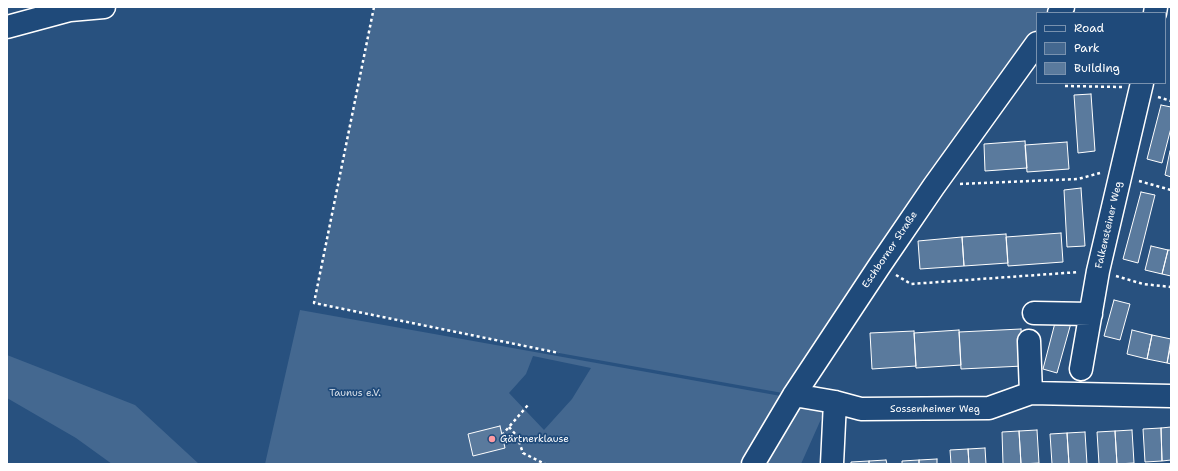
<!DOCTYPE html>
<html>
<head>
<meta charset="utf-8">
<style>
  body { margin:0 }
  #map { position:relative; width:1178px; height:471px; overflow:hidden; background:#28517f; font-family:"Shantell Sans",sans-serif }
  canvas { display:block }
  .frame { position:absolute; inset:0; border:8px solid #fff; pointer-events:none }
  .legend { position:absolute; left:1036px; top:12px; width:130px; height:72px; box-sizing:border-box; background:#1f4a7a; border:1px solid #7992af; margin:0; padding:5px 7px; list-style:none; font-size:12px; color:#fff }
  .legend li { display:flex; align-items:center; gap:8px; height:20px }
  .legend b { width:20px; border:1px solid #7992af }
</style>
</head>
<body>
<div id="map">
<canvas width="1178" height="471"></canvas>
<div class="frame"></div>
<ul class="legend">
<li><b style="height:5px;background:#1f4a7a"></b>Road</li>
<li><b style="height:11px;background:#446890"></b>Park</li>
<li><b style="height:11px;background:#5a7a9d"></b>Building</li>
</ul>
</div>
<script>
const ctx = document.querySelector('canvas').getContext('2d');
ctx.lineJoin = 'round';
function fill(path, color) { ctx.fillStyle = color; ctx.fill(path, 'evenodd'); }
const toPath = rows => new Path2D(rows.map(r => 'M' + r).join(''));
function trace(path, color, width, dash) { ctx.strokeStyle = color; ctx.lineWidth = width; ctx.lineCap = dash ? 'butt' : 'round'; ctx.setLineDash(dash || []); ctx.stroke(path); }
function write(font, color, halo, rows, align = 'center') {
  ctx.font = font + ' "Shantell Sans",sans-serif'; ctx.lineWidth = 3.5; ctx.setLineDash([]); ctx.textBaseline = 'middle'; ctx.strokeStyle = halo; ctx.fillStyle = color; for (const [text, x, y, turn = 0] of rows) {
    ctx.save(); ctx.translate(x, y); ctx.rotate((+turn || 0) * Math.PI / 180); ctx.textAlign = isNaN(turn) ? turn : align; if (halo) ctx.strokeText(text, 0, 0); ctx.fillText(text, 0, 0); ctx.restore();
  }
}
fill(toPath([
  [374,7,1063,7,1059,13,1037,13,1037,43,794,395,559,353,314,303],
  [300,310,792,398,753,464,265,464],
  [533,356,591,368,572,399,544,430,509,393,526,374],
  [500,426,504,448,473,455,468,434],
  [7,355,135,405,199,464,112,464,76,438,7,398],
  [791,406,826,408,801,464,757,464]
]), '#446890');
const building = toPath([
  [1091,94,1095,151,1078,153,1074,95,1091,94],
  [1161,105,1171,107,1171,128,1162,163,1147,159,1161,105],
  [1025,141,1027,168,985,171,984,144,1025,141],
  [1067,142,1069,169,1027,172,1025,145,1067,142],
  [1170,151,1171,151,1171,177,1165,175,1170,151],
  [1081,188,1085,246,1067,247,1064,190,1081,188],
  [1141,192,1155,195,1138,263,1123,259,1141,192],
  [1061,233,1063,262,1008,266,1006,237,1061,233],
  [1006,234,1008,263,964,266,962,237,1006,234],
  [962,237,964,266,920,269,918,241,962,237],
  [1151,246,1168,250,1162,274,1145,270,1151,246],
  [1168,250,1171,250,1171,276,1162,274,1168,250],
  [1114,300,1130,304,1120,340,1104,336,1114,300],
  [1056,319,1071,323,1057,373,1043,369,1056,319],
  [1021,329,1023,366,961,369,959,332,1021,329],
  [959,330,961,365,916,368,914,333,959,330],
  [1132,330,1152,335,1147,359,1127,354,1132,330],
  [914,331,916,366,872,369,870,333,914,331],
  [1152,335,1171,339,1167,363,1147,359,1152,335],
  [1171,345,1171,364,1167,363,1171,345],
  [500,426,505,448,473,456,468,434,500,426],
  [1171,427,1171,460,1162,461,1161,428,1171,427],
  [1161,428,1162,461,1145,462,1143,429,1161,428],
  [1037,430,1039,463,1021,464,1019,431,1037,430],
  [1132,430,1134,463,1117,464,1115,431,1132,430],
  [1019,431,1021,464,1003,464,1002,432,1019,431],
  [1115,431,1117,464,1099,464,1097,432,1115,431],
  [1085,432,1087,464,1069,464,1067,433,1085,432],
  [1067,433,1069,464,1052,464,1050,434,1067,433],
  [985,448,986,464,969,464,968,449,985,448],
  [968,449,969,464,951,464,950,450,968,449],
  [937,459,937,464,919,464,919,460,937,459],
  [886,460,887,464,869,464,869,461,886,460],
  [919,460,919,464,902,464,902,461,919,460],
  [869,461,869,464,851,464,851,462,869,461]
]);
fill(building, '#5a7a9d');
trace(building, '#fff', 1);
const minor = toPath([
  [1059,13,1063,7],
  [1155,13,1156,7],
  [7,27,70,10,104,7],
  [1034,313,1091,314],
  [1029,341,1031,393],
  [1081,369,1098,271,1142,83],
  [794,395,835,402,861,409,989,408,1031,393,1171,396],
  [753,464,794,395,880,265,934,186,1037,43],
  [832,464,835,402]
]);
trace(minor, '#fff', 25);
trace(toPath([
  [374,7,314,303,559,353],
  [1065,86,1122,87],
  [1158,97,1171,101],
  [1139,181,1171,190],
  [960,184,1078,179,1100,173],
  [896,275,911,284,1079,272],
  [1116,276,1143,284,1171,287],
  [509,427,517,436,523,453,545,464],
  [502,435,528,405]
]), '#fff', 2.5, [3, 3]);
trace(minor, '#1f4a7a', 22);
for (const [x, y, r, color] of [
  [492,439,4,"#ff9aa2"]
]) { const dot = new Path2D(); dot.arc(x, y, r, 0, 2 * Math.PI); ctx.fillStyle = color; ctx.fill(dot); trace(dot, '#1f4a7a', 1.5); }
write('10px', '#fff', '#1f4a7a', [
  ["Falkensteiner Weg",1109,225,-77],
  ["Eschborner Straße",890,250,-56],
  ["Sossenheimer Weg",935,409]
]);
write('10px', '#dae1e9', '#1f4a7a', [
  ["Taunus e.V.",355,393]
]);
write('10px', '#fff', '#1f4a7a', [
  ["Gärtnerklause",500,439]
], 'left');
</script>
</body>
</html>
